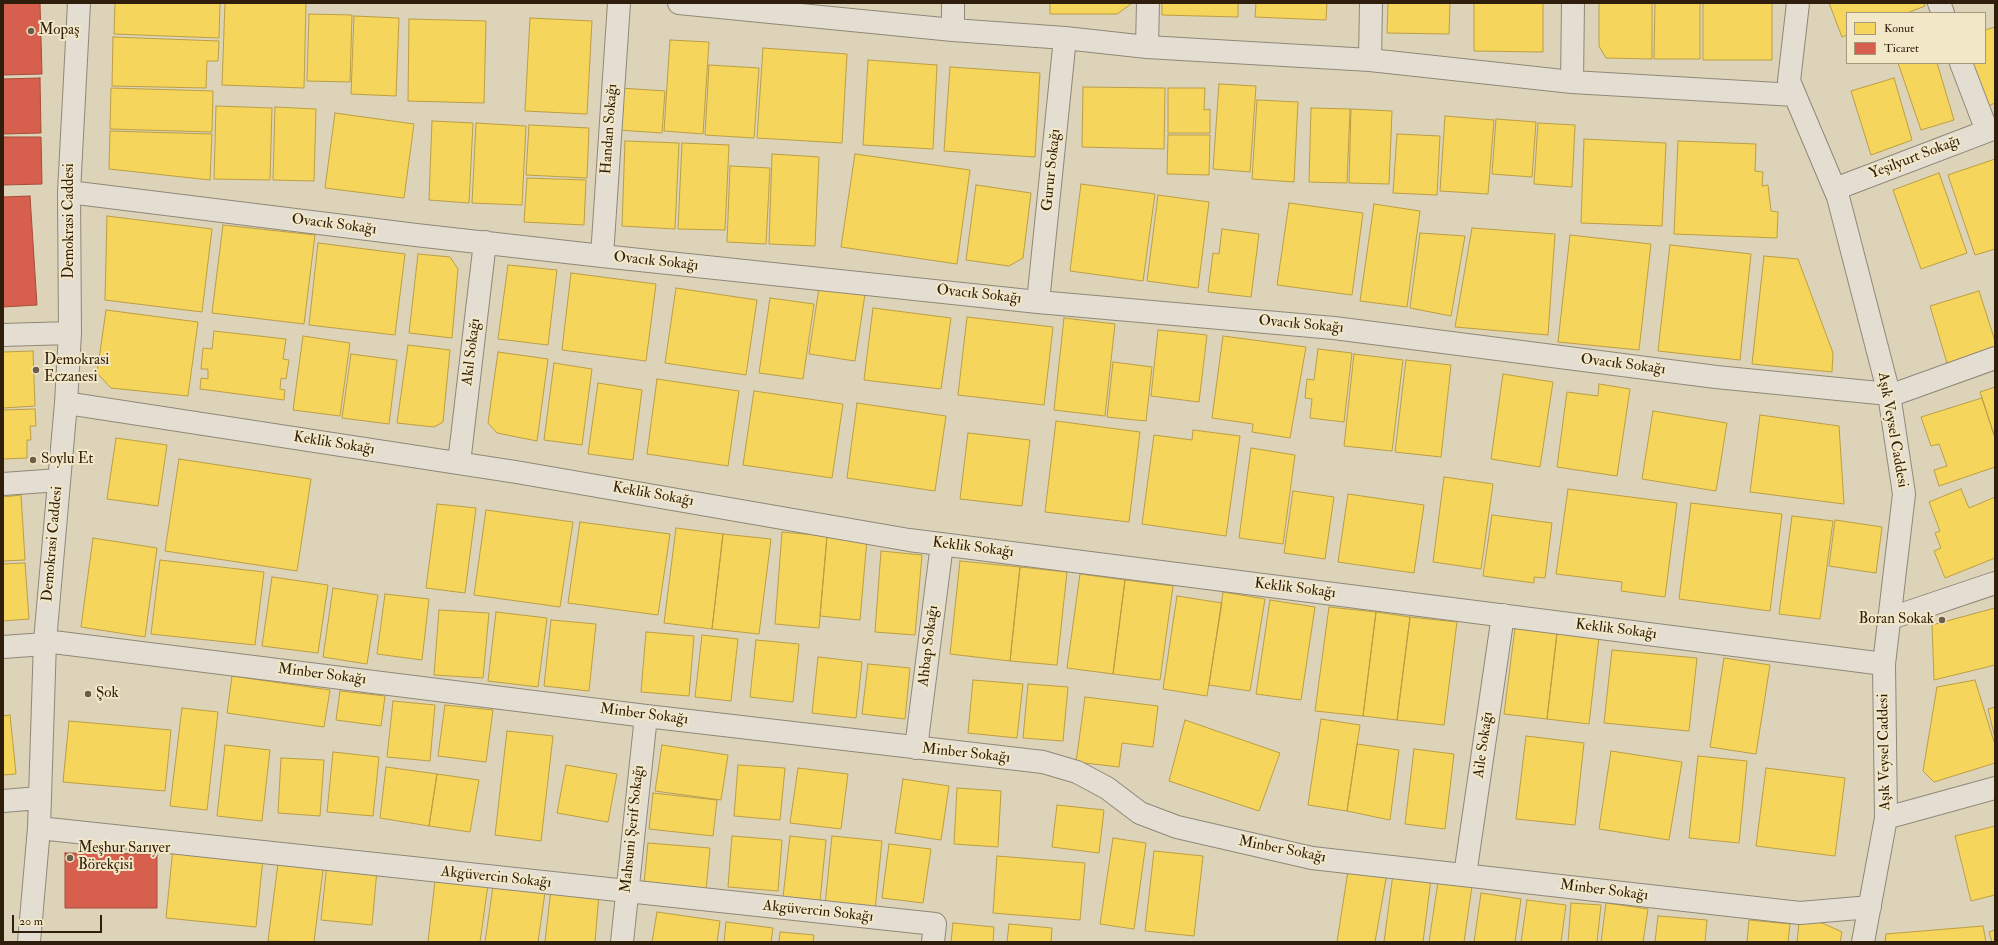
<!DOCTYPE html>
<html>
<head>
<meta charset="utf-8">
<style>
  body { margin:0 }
  #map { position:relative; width:1998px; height:945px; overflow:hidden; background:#dcd3b8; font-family:"IM FELL Double Pica",serif }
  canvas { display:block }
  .frame { position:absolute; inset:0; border:4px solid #301e0d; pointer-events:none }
  .legend { position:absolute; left:1846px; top:12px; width:140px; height:52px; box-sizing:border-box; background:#f2e7c7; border:1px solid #a4977d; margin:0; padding:5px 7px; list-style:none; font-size:12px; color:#301e0d }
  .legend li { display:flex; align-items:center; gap:8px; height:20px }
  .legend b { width:20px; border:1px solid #a4977d }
  .scale { position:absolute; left:12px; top:915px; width:90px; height:18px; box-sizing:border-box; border:2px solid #301e0d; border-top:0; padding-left:5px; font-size:12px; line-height:14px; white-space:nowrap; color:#301e0d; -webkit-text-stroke:3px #f2e7c7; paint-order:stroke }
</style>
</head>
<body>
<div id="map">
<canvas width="1998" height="945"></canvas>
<div class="frame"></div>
<ul class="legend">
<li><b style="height:11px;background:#f6d55c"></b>Konut</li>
<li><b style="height:11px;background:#d6604d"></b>Ticaret</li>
</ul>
<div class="scale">20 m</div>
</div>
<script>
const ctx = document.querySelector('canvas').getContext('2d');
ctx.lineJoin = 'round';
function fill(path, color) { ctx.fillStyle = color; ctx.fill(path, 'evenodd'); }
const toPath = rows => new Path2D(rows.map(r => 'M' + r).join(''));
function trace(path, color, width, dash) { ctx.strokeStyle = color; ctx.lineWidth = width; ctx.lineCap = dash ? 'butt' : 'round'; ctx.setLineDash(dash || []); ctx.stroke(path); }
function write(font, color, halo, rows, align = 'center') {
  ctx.font = font + ' "IM FELL Double Pica",serif'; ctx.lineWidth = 4; ctx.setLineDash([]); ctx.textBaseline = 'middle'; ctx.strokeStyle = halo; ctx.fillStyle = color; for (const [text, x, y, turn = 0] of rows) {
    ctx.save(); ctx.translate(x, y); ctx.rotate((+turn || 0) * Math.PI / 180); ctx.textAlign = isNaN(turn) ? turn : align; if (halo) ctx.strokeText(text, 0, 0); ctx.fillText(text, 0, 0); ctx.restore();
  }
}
const homes = toPath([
  [115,3,220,3,219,38,114,34,115,3],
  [225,3,306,3,304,88,222,85,225,3],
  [1050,3,1131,3,1131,4,1117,14,1050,14,1050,3],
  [1162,3,1238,3,1238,17,1162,15,1162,3],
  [1256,3,1327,3,1326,20,1255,17,1256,3],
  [1388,3,1450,3,1449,34,1387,33,1388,3],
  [1474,3,1543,3,1543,52,1474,51,1474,3],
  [1599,3,1652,3,1652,59,1606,58,1599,46,1599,3],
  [1655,3,1700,3,1700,59,1654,59,1655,3],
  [1703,3,1772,3,1772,60,1703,60,1703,3],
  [1829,3,1924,3,1925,6,1907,13,1847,13,1847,35,1842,37,1829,3],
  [309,14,352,15,350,82,307,81,309,14],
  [354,16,399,18,396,96,351,94,354,16],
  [530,18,592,21,587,114,525,111,530,18],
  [409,19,486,21,484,103,408,101,409,19],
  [1995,27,1995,103,1984,108,1969,63,1985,63,1985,30,1995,27],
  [113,37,219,41,218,61,207,61,206,88,112,86,113,37],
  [670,40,709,42,703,134,664,131,670,40],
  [763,48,847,54,842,143,757,138,763,48],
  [868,60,937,65,933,149,863,145,868,60],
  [1898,63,1937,63,1954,120,1921,130,1898,63],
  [709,65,759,68,754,138,705,135,709,65],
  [950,67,1040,73,1035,157,944,151,950,67],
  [1894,78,1912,140,1871,155,1851,91,1894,78],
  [1219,84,1256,86,1250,172,1213,169,1219,84],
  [1083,87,1165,88,1164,149,1082,147,1083,87],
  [111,88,213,91,212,132,110,129,111,88],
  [620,88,665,91,662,133,618,130,620,88],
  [1168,88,1205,88,1204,110,1210,109,1210,133,1168,133,1168,88],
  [1257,100,1298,102,1294,182,1252,179,1257,100],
  [216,106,272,108,270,180,214,179,216,106],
  [275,107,316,109,314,181,273,180,275,107],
  [1311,108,1350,109,1347,183,1309,182,1311,108],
  [1351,109,1392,111,1389,184,1349,183,1351,109],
  [335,113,414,124,404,198,325,188,335,113],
  [1445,116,1494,120,1488,194,1440,191,1445,116],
  [1496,119,1536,122,1532,177,1492,174,1496,119],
  [432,121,473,123,469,203,429,200,432,121],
  [476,123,526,126,522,205,472,203,476,123],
  [1538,123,1575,125,1572,187,1534,184,1538,123],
  [529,125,589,128,587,178,526,175,529,125],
  [110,131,212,134,210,180,109,169,110,131],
  [1397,134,1440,136,1437,195,1393,193,1397,134],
  [1168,135,1210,135,1209,175,1167,174,1168,135],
  [1584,139,1666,143,1662,226,1581,223,1584,139],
  [625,141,679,143,675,229,622,226,625,141],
  [1678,141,1756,144,1755,171,1763,172,1762,186,1768,185,1771,211,1778,212,1777,238,1674,234,1678,141],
  [682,143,729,145,725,230,678,229,682,143],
  [772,154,819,157,815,246,769,244,772,154],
  [855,154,970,170,957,264,841,247,855,154],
  [1995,159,1995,249,1975,255,1948,175,1995,159],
  [730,166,770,168,766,244,727,242,730,166],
  [1939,173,1967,253,1921,269,1893,190,1939,173],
  [527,178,586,180,584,225,524,222,527,178],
  [1081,184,1155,194,1143,281,1070,271,1081,184],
  [976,185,1031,193,1023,258,1009,266,966,260,976,185],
  [1158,195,1209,202,1198,288,1147,281,1158,195],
  [1289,203,1363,213,1352,295,1277,285,1289,203],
  [1374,204,1420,211,1407,307,1360,301,1374,204],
  [107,216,212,229,202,312,105,300,107,216],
  [223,225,315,235,304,324,212,313,223,225],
  [1472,228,1555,234,1548,335,1455,327,1472,228],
  [1222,229,1259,234,1251,297,1208,292,1213,253,1219,254,1222,229],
  [1420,233,1465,236,1451,316,1410,308,1420,233],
  [1570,235,1651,244,1639,350,1558,342,1570,235],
  [318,243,405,254,395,335,309,325,318,243],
  [1670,245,1751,254,1740,360,1658,351,1670,245],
  [418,254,450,257,458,269,452,338,409,333,418,254],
  [1764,256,1798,259,1833,353,1832,372,1752,364,1764,256],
  [508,265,557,270,548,345,498,339,508,265],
  [571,273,656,284,646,361,562,350,571,273],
  [676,288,757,300,746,375,665,363,676,288],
  [819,288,865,294,855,361,809,354,819,288],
  [1979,291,1995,341,1995,348,1947,363,1930,306,1979,291],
  [770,298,814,304,803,379,759,373,770,298],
  [873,308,951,318,941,389,864,380,873,308],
  [106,310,198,322,188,396,111,388,97,373,106,310],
  [967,317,1053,327,1044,405,958,395,967,317],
  [1064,318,1115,324,1105,416,1054,410,1064,318],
  [1158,330,1207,335,1199,402,1151,396,1158,330],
  [214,331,286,339,283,359,289,360,286,379,281,378,280,389,285,390,284,400,200,389,201,378,208,379,208,369,201,369,203,348,212,349,214,331],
  [303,336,350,343,340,416,293,410,303,336],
  [1223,336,1306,347,1290,438,1252,432,1253,424,1212,418,1223,336],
  [408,345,450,350,443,422,434,427,397,423,408,345],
  [1318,349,1352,353,1344,422,1310,418,1312,399,1305,398,1307,379,1314,380,1318,349],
  [33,351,35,406,3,408,3,352,33,351],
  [498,352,548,359,537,441,497,433,488,423,498,352],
  [351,354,397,360,389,424,342,418,351,354],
  [1354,354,1403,360,1392,451,1344,446,1354,354],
  [1406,360,1451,365,1441,457,1395,452,1406,360],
  [1113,362,1152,367,1146,421,1107,417,1113,362],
  [554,363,592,369,582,445,544,440,554,363],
  [1503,374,1553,382,1540,467,1491,459,1503,374],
  [657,379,739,391,728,466,647,454,657,379],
  [598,383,642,390,633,460,588,454,598,383],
  [1599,384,1630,389,1617,476,1557,467,1567,392,1598,396,1599,384],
  [1995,387,1995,438,1980,392,1995,387],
  [754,391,843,404,832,478,743,465,754,391],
  [1982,398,1995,438,1995,467,1939,486,1934,470,1947,466,1939,444,1931,446,1921,417,1982,398],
  [857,403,946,416,935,491,847,478,857,403],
  [35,409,36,426,30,426,31,440,27,440,27,458,3,459,3,410,35,409],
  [1653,411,1727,423,1716,491,1642,479,1653,411],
  [1760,415,1839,426,1844,504,1750,492,1760,415],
  [1056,421,1140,432,1129,522,1045,512,1056,421],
  [1193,430,1240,436,1226,536,1142,524,1154,435,1192,440,1193,430],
  [968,433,1030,440,1022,506,960,499,968,433],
  [116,438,167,445,158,506,107,499,116,438],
  [1251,448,1295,455,1283,544,1239,538,1251,448],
  [179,459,311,479,297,571,165,551,179,459],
  [1444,477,1493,484,1481,569,1433,562,1444,477],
  [1568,489,1677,503,1665,597,1621,591,1622,582,1556,574,1568,489],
  [1961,489,1969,508,1995,497,1995,558,1945,578,1934,551,1941,548,1935,533,1940,531,1929,502,1961,489],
  [1293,491,1334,497,1325,559,1284,553,1293,491],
  [1348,494,1424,505,1414,573,1338,562,1348,494],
  [21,495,25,560,3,561,3,497,21,495],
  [1691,503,1782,514,1770,611,1679,599,1691,503],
  [437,504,476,508,465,593,426,588,437,504],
  [486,510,573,522,560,607,474,595,486,510],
  [1492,515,1552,523,1545,578,1534,577,1534,583,1483,576,1492,515],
  [1792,516,1833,521,1820,619,1779,614,1792,516],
  [1835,520,1882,527,1876,573,1829,566,1835,520],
  [580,522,670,534,658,615,568,603,580,522],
  [676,528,723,534,712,629,664,623,676,528],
  [782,532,827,536,819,628,775,624,782,532],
  [723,534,771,539,759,634,712,629,723,534],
  [827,536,867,539,860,620,820,616,827,536],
  [93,538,157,548,145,637,81,627,93,538],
  [881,551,922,555,915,635,875,632,881,551],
  [160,560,264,572,255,645,151,634,160,560],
  [960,561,1020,567,1010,661,950,654,960,561],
  [25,563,29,619,3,621,3,564,25,563],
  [1020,567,1067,572,1057,665,1010,661,1020,567],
  [1080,574,1125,580,1113,674,1067,668,1080,574],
  [272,577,328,585,318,653,262,646,272,577],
  [1125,580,1173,586,1160,680,1113,674,1125,580],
  [333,588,378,595,367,664,323,657,333,588],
  [1223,592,1265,599,1250,691,1209,685,1223,592],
  [385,594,429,599,422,660,377,654,385,594],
  [1177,596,1222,603,1207,696,1163,689,1177,596],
  [1270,600,1315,607,1301,700,1256,694,1270,600],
  [1329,607,1376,612,1363,716,1315,711,1329,607],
  [1995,608,1995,665,1934,680,1932,625,1995,608],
  [439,610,489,613,483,678,434,675,439,610],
  [496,612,547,618,538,687,488,681,496,612],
  [1376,612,1410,617,1397,720,1363,716,1376,612],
  [1410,617,1457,622,1444,725,1397,720,1410,617],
  [551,620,596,624,589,691,544,686,551,620],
  [1515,628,1557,633,1547,719,1504,714,1515,628],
  [646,632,694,636,689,696,641,692,646,632],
  [1557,633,1599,637,1589,724,1547,719,1557,633],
  [702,635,738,639,731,701,695,697,702,635],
  [756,640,799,644,793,702,750,697,756,640],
  [1612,650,1697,658,1689,731,1604,723,1612,650],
  [818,657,862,662,856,718,812,713,818,657],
  [1724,658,1770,665,1756,754,1710,747,1724,658],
  [868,664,910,668,905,719,862,714,868,664],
  [232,676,330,690,324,727,227,713,232,676],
  [973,680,1023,684,1017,738,968,733,973,680],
  [1975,680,1995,745,1995,763,1934,782,1923,771,1937,687,1975,680],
  [1028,684,1068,687,1063,741,1023,738,1028,684],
  [340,691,385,696,381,726,336,720,340,691],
  [1085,697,1158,706,1153,747,1122,743,1119,767,1076,762,1085,697],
  [393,701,435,705,430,761,387,757,393,701],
  [445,705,493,710,486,762,438,756,445,705],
  [1995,707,1995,738,1988,709,1995,707],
  [182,708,218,712,207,810,170,806,182,708],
  [10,715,16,774,3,775,3,716,10,715],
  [1321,719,1360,725,1347,811,1308,805,1321,719],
  [1185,720,1280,753,1259,811,1169,781,1185,720],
  [69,721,171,730,165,791,63,782,69,721],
  [507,731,553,736,541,841,495,835,507,731],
  [1526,736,1584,743,1575,825,1516,819,1526,736],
  [1357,744,1399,750,1390,820,1347,811,1357,744],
  [225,745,270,750,262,821,217,816,225,745],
  [662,745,728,755,721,800,655,791,662,745],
  [1414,749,1454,754,1445,829,1405,824,1414,749],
  [1611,751,1682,762,1669,840,1599,829,1611,751],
  [333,752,379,757,373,816,327,812,333,752],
  [1698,756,1747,761,1739,843,1689,838,1698,756],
  [281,758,324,760,320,816,278,813,281,758],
  [566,765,617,774,608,822,557,813,566,765],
  [738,765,785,768,780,820,734,816,738,765],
  [386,767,437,774,429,826,380,818,386,767],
  [798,768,848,774,841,829,790,823,798,768],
  [1766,768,1845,778,1835,856,1756,846,1766,768],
  [437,774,479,780,470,832,429,826,437,774],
  [903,779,949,786,941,840,895,833,903,779],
  [957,788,1001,791,998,847,954,844,957,788],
  [653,793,717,800,713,836,649,829,653,793],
  [1057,805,1104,810,1099,853,1052,847,1057,805],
  [1995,826,1995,895,1971,901,1955,836,1995,826],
  [732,836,782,840,778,891,728,887,732,836],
  [790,836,826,840,820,901,783,897,790,836],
  [832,836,882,841,875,910,825,905,832,836],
  [1113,838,1146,843,1134,929,1100,924,1113,838],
  [648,843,710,848,706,891,644,884,648,843],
  [889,844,931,849,923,903,882,898,889,844],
  [173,848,263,858,256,927,166,918,173,848],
  [1154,851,1203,856,1194,936,1145,931,1154,851],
  [279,856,324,862,314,942,268,941,279,856],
  [997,856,1085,863,1080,920,993,913,997,856],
  [327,864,377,870,372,925,321,920,327,864],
  [1348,871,1387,873,1375,942,1337,942,1348,871],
  [436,872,489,877,480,942,428,942,436,872],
  [1393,874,1431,879,1423,942,1384,942,1393,874],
  [494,879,546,885,538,942,485,942,494,879],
  [1438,882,1472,886,1464,942,1429,942,1438,882],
  [551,889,599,894,595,942,545,942,551,889],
  [1481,893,1521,899,1515,942,1474,942,1481,893],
  [1527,900,1566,905,1561,942,1521,942,1527,900],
  [1571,903,1601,905,1597,942,1568,942,1571,903],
  [1606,903,1648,909,1643,942,1601,942,1606,903],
  [657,912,720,921,717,942,652,942,657,912],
  [1800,913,1842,932,1840,942,1797,942,1800,913],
  [1658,916,1707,920,1705,942,1655,942,1658,916],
  [1749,920,1790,924,1788,942,1747,942,1749,920],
  [726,922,773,928,771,942,724,942,726,922],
  [953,923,994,927,993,942,951,942,953,923],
  [1009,924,1052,928,1051,942,1007,942,1009,924],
  [1983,926,1986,942,1885,942,1886,934,1983,926],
  [1995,930,1995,942,1992,942,1989,932,1995,930],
  [780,932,814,935,813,942,779,942,780,932]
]);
fill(homes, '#f6d55c');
trace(homes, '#bb9e44', 1);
const shops = toPath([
  [3,3,40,3,42,74,3,75,3,3],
  [40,78,41,133,3,134,3,79,40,78],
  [3,137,41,137,42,184,3,185,3,137],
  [30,196,37,305,3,307,3,197,30,196],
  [65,853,157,854,157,908,65,908,65,853]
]);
fill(shops, '#d6604d');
trace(shops, '#a44c3a', 1);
const minor = toPath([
  [679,3,953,30,1065,38,1147,47,1370,60,1572,82,1795,95],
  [1798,3,1789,81,1838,197,1889,394,1904,494,1884,664,1886,818,1863,942],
  [1939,3,1943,13],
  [953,30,953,3],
  [1147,47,1148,3],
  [1370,60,1371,3],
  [1961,63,1987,131],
  [1572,82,1573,3],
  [1835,189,1995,128],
  [69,192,416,235,602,256,1038,302,1334,328,1716,377,1889,394],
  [602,256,619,3],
  [1038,302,1065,38],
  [3,335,70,333],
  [1889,396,1995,358],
  [66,403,516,472,909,540,1884,664],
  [459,463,485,242],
  [3,484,59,480],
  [1888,619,1995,583],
  [45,641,646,716,1043,762,1077,772,1107,788,1140,813,1177,827,1312,858,1800,913,1870,907],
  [3,647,45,644],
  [916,748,942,544],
  [3,801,39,798],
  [1886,818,1995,788],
  [39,828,935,924,933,942],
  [1465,875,1503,615],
  [29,942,39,828,45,641,66,403,70,333,69,192,79,3],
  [622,942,646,716]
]);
trace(minor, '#908877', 24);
trace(minor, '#e3ded1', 22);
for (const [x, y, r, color] of [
  [31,31,4,"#6c5d49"],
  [36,370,4,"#6c5d49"],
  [33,460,4,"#6c5d49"],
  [1942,620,4,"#6c5d49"],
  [88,694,4,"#6c5d49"],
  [70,858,4,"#6c5d49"]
]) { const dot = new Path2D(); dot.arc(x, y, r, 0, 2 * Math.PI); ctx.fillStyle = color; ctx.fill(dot); trace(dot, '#f2e7c7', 1.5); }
write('15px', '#301e0d', '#f2e7c7', [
  ["Mopaş",39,31],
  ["Demokrasi",44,361],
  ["Eczanesi",44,378],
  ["Soylu Et",41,460],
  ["Boran Sokak",1934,620,"right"],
  ["Şok",96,694],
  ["Meşhur Sarıyer",78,849],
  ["Börekçisi",78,866]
], 'left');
write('15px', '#301e0d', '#f2e7c7', [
  ["Handan Sokağı",610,129,-86],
  ["Yeşilyurt Sokağı",1915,158,-21],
  ["Gurur Sokağı",1052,170,-84],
  ["Demokrasi Caddesi",70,221,-90],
  ["Ovacık Sokağı",334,225,7],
  ["Ovacık Sokağı",656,262,6],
  ["Ovacık Sokağı",979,295,6],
  ["Ovacık Sokağı",1301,325,5],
  ["Akıl Sokağı",472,352,-83],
  ["Ovacık Sokağı",1623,365,7],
  ["Aşık Veysel Caddesi",1892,430,80],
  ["Keklik Sokağı",334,444,9],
  ["Keklik Sokağı",653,495,10],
  ["Demokrasi Caddesi",53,544,-85],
  ["Keklik Sokağı",973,548,7],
  ["Keklik Sokağı",1295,589,7],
  ["Keklik Sokağı",1616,630,7],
  ["Ahbap Sokağı",929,646,-83],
  ["Minber Sokağı",322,675,7],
  ["Minber Sokağı",644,715,7],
  ["Aile Sokağı",1484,745,-82],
  ["Aşık Veysel Caddesi",1885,752,-91],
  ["Minber Sokağı",966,754,6],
  ["Mahsuni Şerif Sokağı",633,829,-84],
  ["Minber Sokağı",1282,850,11],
  ["Akgüvercin Sokağı",496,878,6],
  ["Minber Sokağı",1604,891,7],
  ["Akgüvercin Sokağı",818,912,6]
]);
</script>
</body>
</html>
